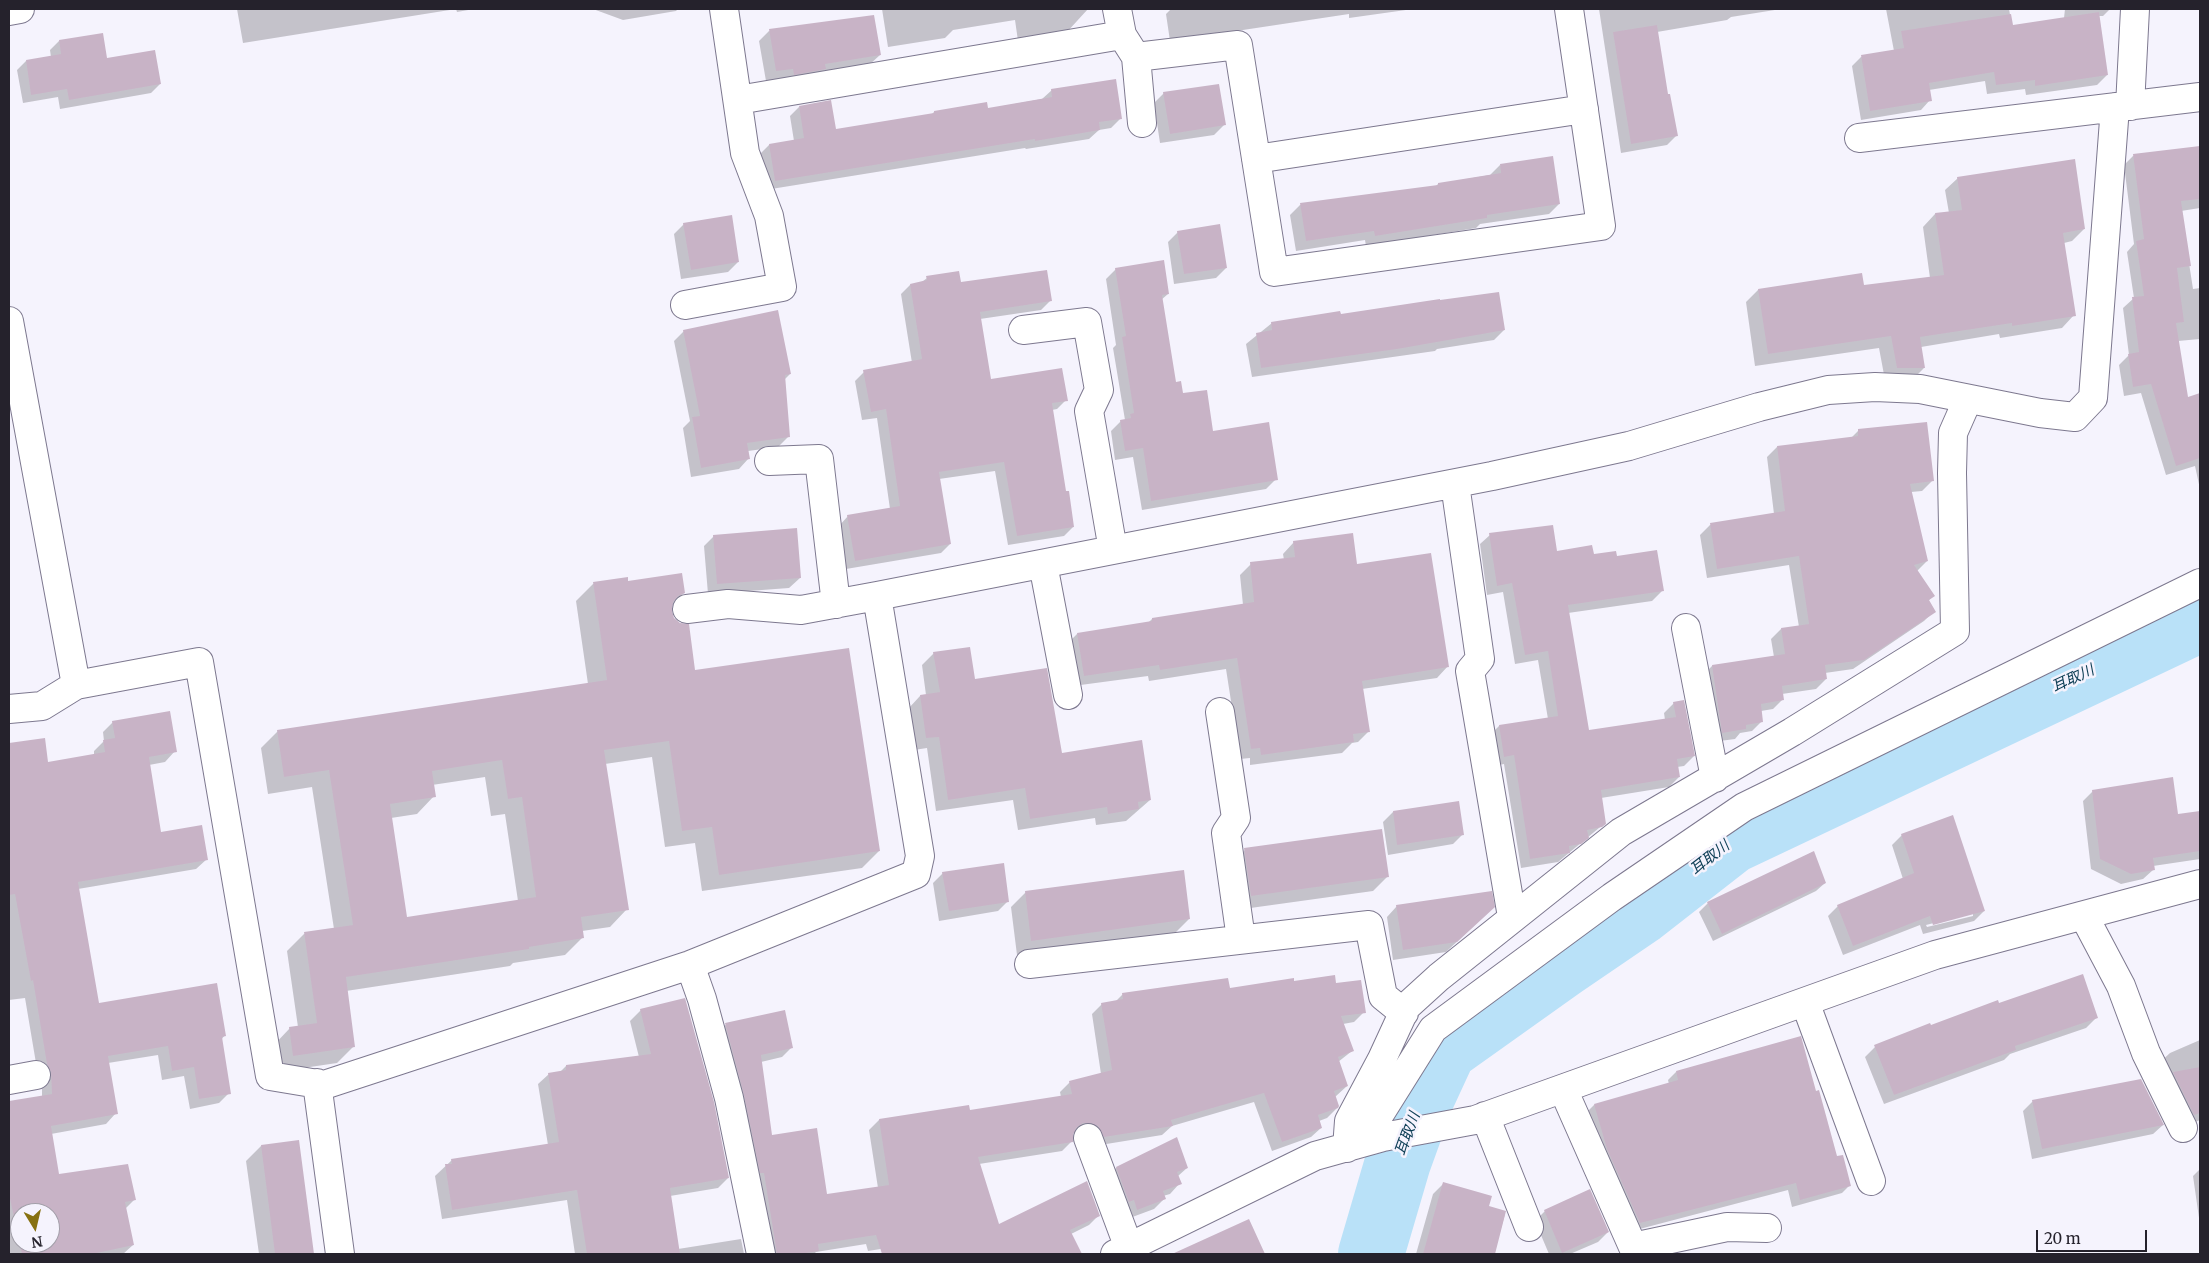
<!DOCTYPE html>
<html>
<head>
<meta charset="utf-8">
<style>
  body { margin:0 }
  #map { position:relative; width:2209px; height:1263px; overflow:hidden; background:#f5f3fd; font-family:Merriweather,serif }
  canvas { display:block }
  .frame { position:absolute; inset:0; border:10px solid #25222c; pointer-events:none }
  .north { position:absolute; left:10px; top:1203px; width:50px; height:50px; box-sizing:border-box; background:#f5f3fd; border:1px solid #a29fa9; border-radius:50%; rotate:171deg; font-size:14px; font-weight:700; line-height:20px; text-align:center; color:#25222c }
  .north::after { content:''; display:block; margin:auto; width:18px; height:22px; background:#877111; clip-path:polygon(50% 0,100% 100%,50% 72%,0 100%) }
  .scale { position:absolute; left:2036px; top:1230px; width:111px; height:22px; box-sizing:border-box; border:2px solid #25222c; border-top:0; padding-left:6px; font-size:15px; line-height:18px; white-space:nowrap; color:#25222c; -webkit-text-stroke:4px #f5f3fd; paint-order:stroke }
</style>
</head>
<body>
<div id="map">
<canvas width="2209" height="1263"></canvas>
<div class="frame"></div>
<div class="north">N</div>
<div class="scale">20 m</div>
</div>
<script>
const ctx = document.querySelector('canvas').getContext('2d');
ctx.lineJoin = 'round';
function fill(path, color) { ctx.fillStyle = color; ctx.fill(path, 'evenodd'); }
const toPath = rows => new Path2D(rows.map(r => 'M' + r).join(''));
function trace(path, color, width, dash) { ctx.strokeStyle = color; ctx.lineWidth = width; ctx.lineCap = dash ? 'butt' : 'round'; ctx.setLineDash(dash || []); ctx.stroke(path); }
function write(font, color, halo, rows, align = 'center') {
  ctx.font = font + ' Merriweather,"Noto Sans JP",serif'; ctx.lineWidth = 5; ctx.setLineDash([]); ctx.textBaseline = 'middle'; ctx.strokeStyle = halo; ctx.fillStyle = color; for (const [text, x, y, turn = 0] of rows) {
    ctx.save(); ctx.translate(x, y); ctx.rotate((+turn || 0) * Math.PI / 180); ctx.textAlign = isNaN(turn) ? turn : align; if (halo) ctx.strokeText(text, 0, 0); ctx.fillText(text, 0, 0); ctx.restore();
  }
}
fill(toPath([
  [237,9,474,9,457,12,456,9,243,43],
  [593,9,678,9,676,11,623,20],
  [882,9,1088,9,1066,33,1018,41,1015,20,953,30,945,38,888,47],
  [1171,9,1413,9,1349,18,1349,14,1170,41,1166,14],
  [1599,9,1781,9,1731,17,1727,20,1657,32,1667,95,1676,136,1667,145,1621,153],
  [1886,9,2009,9,2012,26,2064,18,2065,9,2110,9,2103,16,2098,16,2107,75,2097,85,2026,95,2025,89,1987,94,1985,81,1929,90,1930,100,1921,110,1861,120,1852,66,1861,57,1894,51],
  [769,31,880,55,869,65,784,84,783,78,766,81,759,41],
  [59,41,106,59,160,84,151,93,60,109,58,97,23,103,17,70,26,61,51,57,50,50],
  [1052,90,1121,118,1111,128,1099,130,1089,139,1026,149,1025,148,765,190,760,154,769,145,794,141,790,116,799,107,834,130,931,115,934,112,987,109,1042,99],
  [1164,93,1224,125,1214,135,1160,143,1154,103],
  [2200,147,2200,208,2181,211,2193,289,2200,288,2200,339,2178,341,2187,399,2200,394,2200,489,2195,466,2166,475,2141,393,2124,396,2119,365,2129,355,2123,308,2134,298,2127,252,2134,244,2124,165,2133,156],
  [1500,165,1559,204,1549,214,1480,224,1476,228,1366,246,1365,240,1296,251,1290,215,1300,205,1436,186,1438,184,1490,175],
  [1958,178,2084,229,2072,241,2064,243,2074,315,2062,328,2000,338,1999,334,1921,347,1924,368,1912,380,1885,380,1879,348,1755,366,1746,302,1758,290,1863,287,1930,278,1923,227,1935,214,1949,213,1945,190],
  [684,224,738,262,728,272,681,279,674,234],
  [1178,232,1226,268,1216,278,1174,284,1168,242],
  [1116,269,1168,294,1161,300,1174,383,1212,433,1276,479,1266,489,1142,510,1133,457,1115,460,1111,431,1121,421,1125,420,1113,348,1116,345,1106,279],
  [927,278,1051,300,1041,310,980,319,990,380,1066,400,1057,409,1052,410,1065,493,1073,527,1064,536,1008,545,995,471,939,479,950,544,941,553,846,569,839,526,848,516,890,509,877,418,862,420,855,381,864,372,912,363,901,294,910,285,922,282],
  [1340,316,1504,330,1494,340,1437,349,1435,351,1252,377,1246,344,1272,323],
  [684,331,790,374,784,380,788,437,778,447,748,451,749,458,739,469,691,477,683,428,690,421,674,341],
  [1858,431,1932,481,1922,491,1911,492,1927,561,1917,571,1933,596,1928,601,1934,611,1924,621,1853,669,1825,673,1826,679,1816,689,1782,694,1783,699,1773,709,1761,711,1762,721,1752,731,1740,733,1735,739,1712,742,1702,676,1712,666,1774,657,1771,639,1781,629,1799,627,1789,565,1707,578,1700,535,1710,525,1774,514,1767,457,1777,447,1851,438],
  [1490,535,1556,552,1616,558,1662,591,1652,601,1568,613,1588,732,1665,720,1664,713,1674,703,1694,756,1684,766,1677,767,1679,777,1669,787,1601,798,1605,823,1558,862,1521,868,1504,764,1494,766,1489,736,1499,726,1548,719,1538,660,1515,664,1503,592,1487,595,1480,544],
  [714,536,800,578,789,588,708,594,704,546],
  [1294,542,1356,566,1448,666,1437,678,1362,689,1369,731,1358,742,1352,743,1342,753,1250,765,1250,758,1240,759,1226,669,1149,681,1148,676,1073,686,1066,645,1077,634,1148,623,1152,619,1243,605,1240,575,1251,564,1284,560,1283,554],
  [627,578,627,583,684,593,671,606,670,612,694,672,879,851,862,868,702,891,695,843,665,847,652,757,605,764,627,909,610,927,582,931,582,938,565,955,513,963,510,966,346,991,354,1046,337,1063,276,1072,273,1046,290,1028,298,1027,287,951,304,934,334,929,312,787,268,794,261,748,278,731,588,684,576,601,593,584],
  [485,777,491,816,505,814,518,901,406,918,391,818,417,814,434,796,432,785],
  [934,653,974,680,1061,754,1150,800,1126,821,1096,825,1095,818,1018,830,1013,800,936,811,927,748,914,750,908,709,920,696,926,695,922,665],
  [113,722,175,751,165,762,149,765,160,834,207,859,196,869,78,889,98,1005,225,1035,221,1040,229,1093,219,1103,190,1109,184,1076,162,1080,158,1055,108,1063,116,1113,106,1124,51,1134,58,1175,135,1199,125,1209,133,1245,123,1254,10,1254,9,1248,9,1102,42,1097,42,1083,38,1075,25,998,9,1000,9,745,44,739,47,763,94,755,94,751,104,741,103,732],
  [20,1213,50,1213,50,1243,20,1243],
  [2093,791,2177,816,2200,812,2200,859,2153,866,2153,870,2143,879,2121,884,2091,869,2083,801],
  [1458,802,1463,834,1453,844,1388,855,1383,822,1393,812],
  [1902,835,1984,911,1974,921,1923,934,1920,925,1843,955,1828,916,1838,906,1903,879,1892,845],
  [1973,913,1973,916,1927,927,1926,925],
  [1245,850,1388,876,1373,891,1236,910,1230,865],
  [1813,852,1825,883,1816,891,1713,941,1699,912,1708,903],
  [943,873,1008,901,998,911,939,921,933,883],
  [1026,892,1189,919,1174,934,1017,955,1011,907],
  [1397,906,1483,917,1446,952,1393,960,1387,917],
  [1293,983,1335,985,1364,1012,1354,1022,1343,1024,1352,1051,1338,1062,1347,1086,1335,1097,1337,1108,1327,1118,1319,1121,1321,1128,1311,1137,1272,1151,1254,1102,1172,1126,1162,1135,1094,1146,1080,1132,1072,1133,1072,1141,1062,1151,979,1164,988,1232,868,1251,866,1244,816,1252,814,1254,766,1254,716,1035,725,1025,792,1047,782,1057,761,1062,771,1136,826,1196,878,1188,869,1130,879,1120,968,1106,969,1111,1061,1097,1060,1092,1070,1082,1101,1074,1092,1014,1102,1004,1115,1002,1123,994,1229,989],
  [641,1010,728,1178,718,1188,670,1196,678,1249,741,1239,744,1254,575,1254,567,1200,442,1219,435,1176,452,1160,548,1145,538,1084,549,1074,560,1072,566,1066,639,1057,630,1021],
  [2096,1018,2086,1028,2010,1054,2004,1060,1884,1104,1865,1057,1875,1047,1930,1026],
  [2200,1040,2200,1120,2181,1128,2156,1066,2170,1053],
  [1676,1072,1815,1093,1836,1158,1850,1185,1842,1193,1792,1207,1788,1190,1632,1231,1586,1113,1594,1105,1669,1084,1668,1080],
  [2033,1101,2163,1125,2153,1134,2032,1159,2023,1111],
  [1177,1139,1187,1168,1178,1176,1180,1183,1170,1194,1163,1196,1164,1199,1154,1209,1127,1219,1106,1178,1116,1168],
  [298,1141,313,1254,259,1254,246,1161,261,1146],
  [2200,1169,2200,1225,2193,1176],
  [1443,1184,1488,1207,1505,1214,1494,1254,1416,1254,1433,1194],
  [1545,1211,1608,1232,1598,1242,1570,1254,1549,1254,1535,1221],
  [1099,1215,1089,1225,1071,1234,1064,1250,1056,1254,1024,1254,1017,1222],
  [1248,1221,1264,1254,1175,1254]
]), '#0003');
trace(toPath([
  [1371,1254,1398,1162,1420,1101,1444,1049,1562,965,1640,912,1731,841,2200,619]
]), '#b9e1f8', 66);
fill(toPath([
  [2099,12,2108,75,2035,86,2035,80,1996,85,1994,72,1929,83,1932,101,1870,111,1861,55,1904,48,1901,31,2011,14,2013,25],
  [874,15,881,55,825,64,826,69,794,75,793,69,776,71,769,29],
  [1657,25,1668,94,1670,94,1678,136,1631,144,1613,32],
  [103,33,107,58,155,50,161,84,69,100,67,89,31,95,26,60,61,54,59,40],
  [1116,79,1122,119,1099,122,1100,130,1035,141,1035,139,775,181,769,144,804,138,799,106,831,100,836,129,934,113,934,111,987,102,988,108,1052,97,1051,89],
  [1219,84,1226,125,1170,134,1163,92],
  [2200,146,2200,199,2181,201,2191,266,2177,268,2184,322,2176,323,2188,397,2200,393,2200,458,2176,466,2151,384,2133,387,2128,354,2139,352,2132,297,2144,296,2136,241,2144,239,2133,154],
  [1553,156,1560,204,1487,215,1487,218,1375,236,1374,231,1306,241,1300,203,1438,185,1438,183,1501,173,1500,164],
  [2075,159,2085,229,2063,233,2076,316,2012,326,2012,323,1920,337,1925,368,1897,368,1891,336,1768,354,1758,289,1862,273,1864,285,1944,275,1935,213,1962,210,1957,177],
  [732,215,739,262,691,270,683,223],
  [1220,224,1227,268,1184,274,1177,231],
  [1164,260,1169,294,1162,295,1176,382,1181,381,1183,393,1207,390,1213,431,1269,422,1278,480,1151,501,1143,448,1125,451,1120,420,1131,418,1130,414,1134,413,1122,337,1126,336,1115,268],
  [1047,270,1052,301,980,312,991,379,1062,368,1068,401,1052,403,1066,491,1069,491,1074,527,1017,536,1004,462,939,472,951,544,855,561,847,515,900,506,886,409,871,412,863,370,922,359,910,284,927,280,926,276,959,271,961,282],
  [1499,292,1505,330,1397,349,1261,368,1256,333,1272,330,1271,322,1340,311,1341,314,1440,299,1440,300],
  [778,310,791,374,785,375,790,437,747,443,750,459,701,468,692,417,700,416,683,330],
  [1927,422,1934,481,1910,484,1928,561,1914,565,1935,596,1929,600,1936,612,1864,660,1825,665,1827,679,1782,686,1784,700,1761,704,1763,722,1746,725,1746,729,1722,733,1712,665,1785,654,1781,628,1809,624,1799,556,1717,569,1710,523,1785,511,1777,446,1858,436,1858,429],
  [1553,525,1557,551,1592,545,1594,554,1616,551,1617,556,1657,550,1664,591,1568,605,1589,730,1676,717,1673,702,1684,700,1695,756,1677,759,1680,777,1601,790,1606,824,1602,827,1587,830,1589,838,1581,844,1569,846,1570,853,1530,859,1514,755,1504,757,1499,725,1558,716,1548,651,1525,655,1512,583,1497,586,1489,533],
  [797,528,801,578,717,584,713,535],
  [1353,533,1357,564,1431,553,1449,667,1362,681,1370,732,1353,734,1354,742,1261,755,1260,748,1251,749,1237,658,1160,670,1159,665,1084,676,1077,633,1152,621,1152,618,1254,602,1250,562,1295,557,1293,541],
  [682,573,685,593,678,596,673,602,672,611,674,618,680,623,689,624,695,670,849,648,880,851,719,875,712,827,682,831,669,741,604,750,629,910,581,917,584,938,529,947,529,949,346,977,355,1047,293,1056,289,1027,317,1023,304,932,353,925,329,770,284,777,277,730,607,680,593,582,628,577,628,581],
  [502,760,508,799,522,797,536,897,407,917,390,804,436,797,432,771],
  [970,647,975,679,1047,668,1062,753,1142,740,1151,800,1138,802,1139,809,1108,814,1107,807,1030,819,1025,788,948,800,939,737,926,738,920,695,940,692,933,652],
  [170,711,177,752,149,757,161,832,202,825,208,860,78,882,99,1003,217,983,226,1036,222,1037,231,1094,199,1099,194,1067,172,1071,168,1046,108,1056,118,1114,51,1126,59,1174,128,1164,136,1200,125,1202,134,1245,92,1254,22,1254,9,1194,9,1101,52,1094,51,1072,47,1064,33,980,31,981,15,894,9,895,9,743,45,738,48,762,105,752,103,740,115,738,112,721],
  [20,1213,50,1213,50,1243,20,1243],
  [2173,777,2178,814,2200,811,2200,851,2153,858,2155,870,2131,874,2100,859,2092,790],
  [1459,801,1464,835,1397,845,1393,811],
  [1953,815,1985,911,1933,925,1930,916,1853,946,1837,905,1914,873,1901,834],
  [1382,829,1389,877,1251,896,1244,848],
  [1814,851,1826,883,1722,934,1707,902],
  [1004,863,1009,902,949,911,942,872],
  [1184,870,1190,919,1031,941,1025,891],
  [1492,891,1495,907,1457,942,1403,950,1396,905],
  [2083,974,2098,1018,2015,1046,2016,1050,1894,1095,1874,1045,1930,1023,1931,1025,1998,1000,1999,1003],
  [1335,975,1336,983,1361,980,1366,1013,1341,1016,1354,1051,1338,1057,1348,1086,1334,1091,1339,1106,1338,1108,1318,1115,1322,1128,1282,1142,1264,1093,1171,1120,1173,1126,1104,1137,1098,1126,1090,1123,1083,1123,1076,1128,1073,1135,1073,1142,978,1157,999,1224,1087,1181,1100,1216,1070,1230,1082,1254,882,1254,876,1235,818,1244,819,1251,800,1254,777,1254,764,1173,760,1173,744,1095,725,1023,785,1010,793,1048,761,1055,772,1135,817,1128,827,1194,889,1185,879,1119,969,1105,970,1110,1072,1094,1069,1081,1112,1070,1101,1003,1123,999,1122,993,1228,978,1230,988,1294,978,1294,981],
  [685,998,714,1102,729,1178,670,1188,680,1254,587,1254,577,1190,452,1210,445,1164,452,1164,451,1159,559,1142,548,1073,566,1070,566,1065,651,1054,640,1009],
  [1801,1036,1816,1091,1819,1090,1837,1156,1843,1155,1851,1186,1800,1200,1796,1183,1640,1223,1607,1149,1594,1104,1678,1080,1676,1071],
  [2200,1067,2200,1113,2194,1115,2173,1072],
  [2141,1079,2164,1125,2042,1149,2032,1100],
  [1177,1137,1188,1168,1177,1172,1182,1184,1163,1191,1166,1199,1137,1210,1134,1200,1129,1202,1116,1167],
  [299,1140,314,1254,275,1254,261,1145],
  [1443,1182,1492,1196,1489,1206,1506,1211,1495,1254,1423,1254],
  [1590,1189,1609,1232,1562,1253,1544,1210],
  [1249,1219,1265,1254,1172,1254]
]), '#c8b3c6');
const street = toPath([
  [9,11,20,9],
  [1122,35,1136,57,1238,45,1274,272,1601,226,1569,9],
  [1136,57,1142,123],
  [738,100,1122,35,1117,9],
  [2130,106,2135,9],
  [1859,138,2200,97],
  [1256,159,1584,109],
  [685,305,782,287,769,216,745,153,724,9],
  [9,321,76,685,199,662,270,1076,324,1085,690,965,916,874,920,856,877,596],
  [1023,330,1087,322,1099,390,1089,411,1113,550],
  [769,461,819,459,836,604],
  [1455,484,1480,659,1470,671,1512,917],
  [1043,564,1068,695],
  [687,609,728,604,801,610,877,596,1492,476,1629,446,1759,407,1828,390,1875,387,1920,389,2040,413,2075,417,2093,398,2115,107],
  [1686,628,1715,778],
  [9,709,42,706,76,685],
  [1220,712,1236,818,1226,833,1241,939],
  [2084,916,2121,986,2146,1053,2183,1128],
  [1029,964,1369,925,1383,996,1404,1013],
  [690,965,702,999,729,1098,761,1254],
  [1805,1002,1871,1181],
  [9,1080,36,1075],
  [317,1083,340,1254],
  [1563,1089,1633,1247,1727,1227,1767,1228],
  [1485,1116,1529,1227],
  [1088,1138,1129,1248],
  [1371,1140,1376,1120,1433,1029,1612,897,1744,807,2200,583],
  [1347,1148,1349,1121,1382,1059,1406,1007,1439,977,1621,832,1792,732,1955,631,1952,473,1953,433,1968,399],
  [1115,1254,1315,1156,1383,1137,1475,1120,1935,955,2200,884]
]);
trace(street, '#7d788f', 30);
trace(street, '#fff', 28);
write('italic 15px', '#0d3e55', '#f5f3fd', [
  ["耳取川",2073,679,-25],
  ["耳取川",1710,858,-38],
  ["耳取川",1408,1134,-70]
]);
</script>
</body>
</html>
